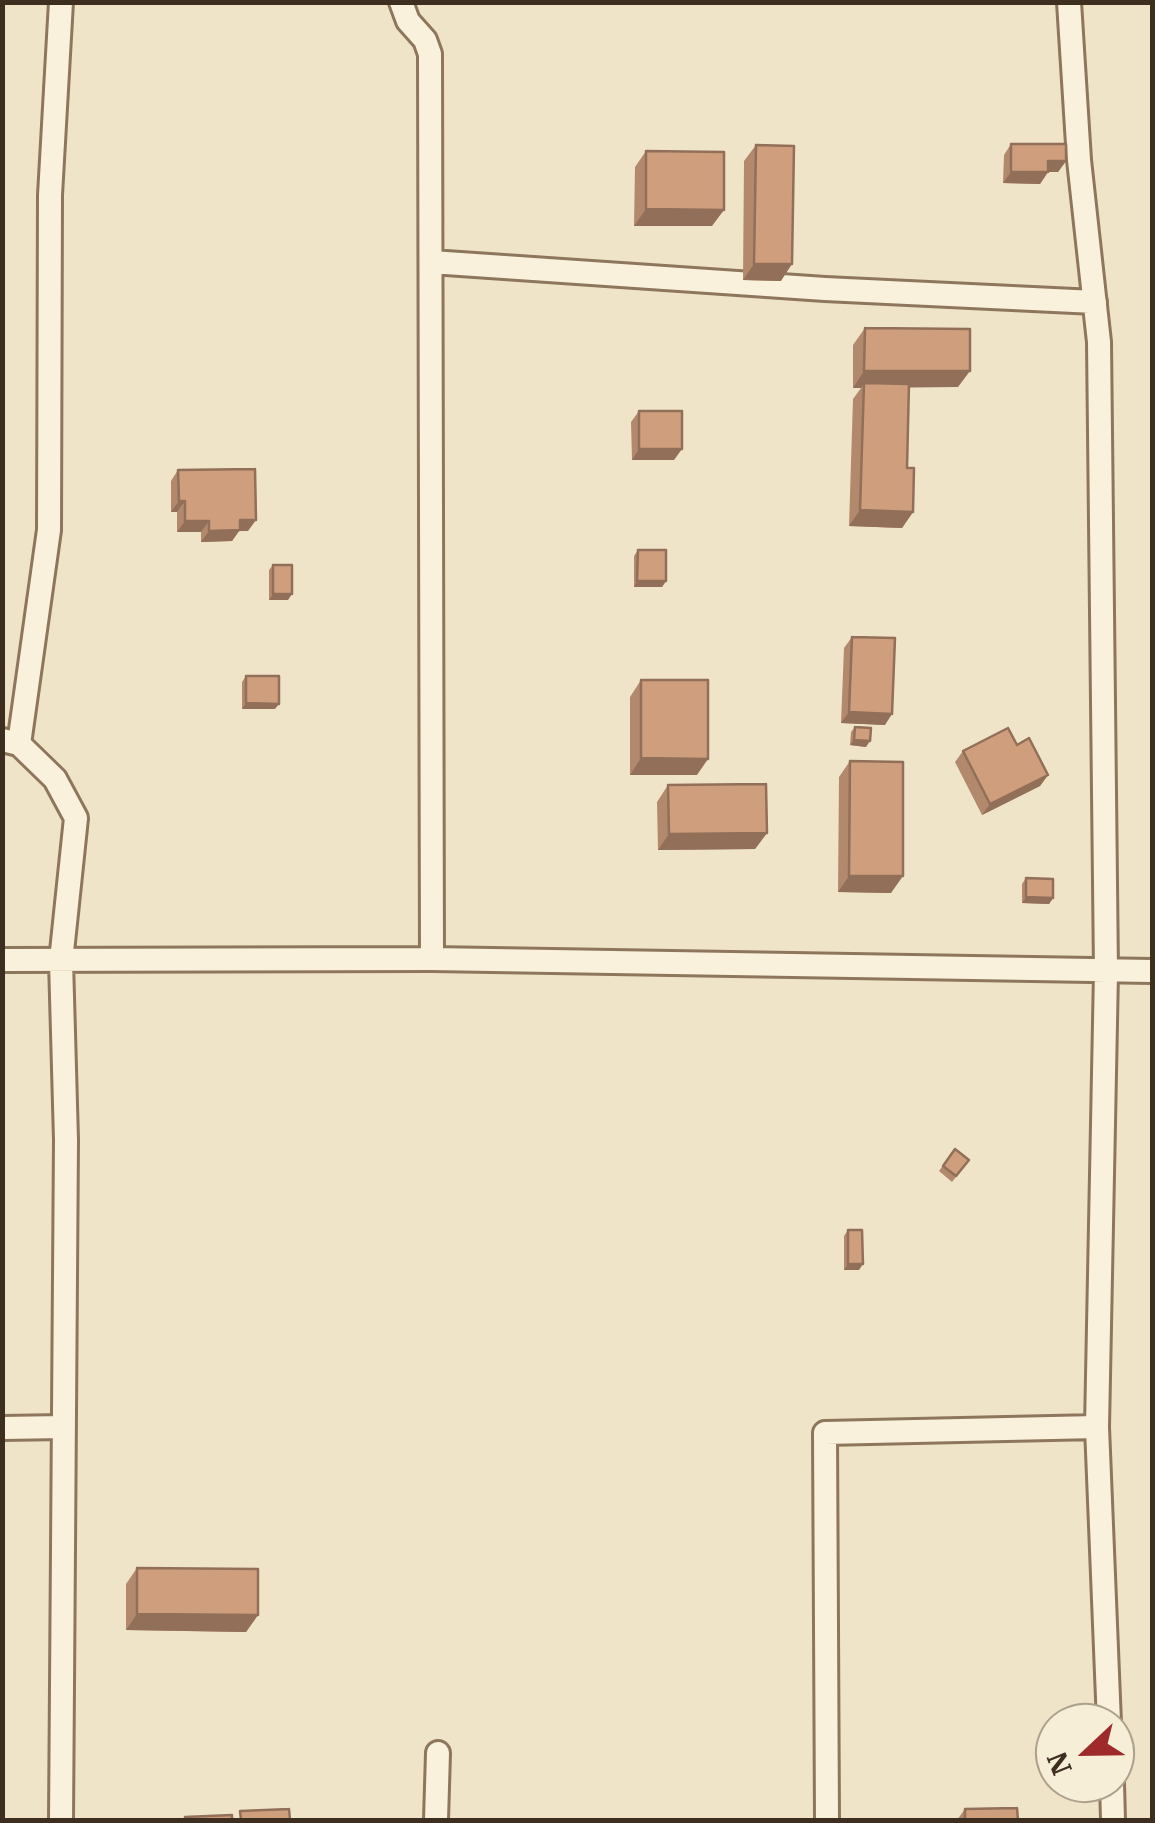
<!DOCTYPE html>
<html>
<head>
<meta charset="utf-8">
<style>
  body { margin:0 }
  #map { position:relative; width:1155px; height:1823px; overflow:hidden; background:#f0e4c8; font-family:"IBM Plex Serif",serif }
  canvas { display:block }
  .frame { position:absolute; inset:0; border:5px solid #3d2e20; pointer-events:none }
  .north { position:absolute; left:1035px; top:1703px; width:100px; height:100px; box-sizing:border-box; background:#f7eed8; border:2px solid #ada18e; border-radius:50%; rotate:248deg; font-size:28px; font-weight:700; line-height:40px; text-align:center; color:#3d2e20 }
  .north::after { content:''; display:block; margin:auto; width:35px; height:45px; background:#9e2a2b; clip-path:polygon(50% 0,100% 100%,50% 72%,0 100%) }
</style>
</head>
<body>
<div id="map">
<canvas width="1155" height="1823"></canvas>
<div class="frame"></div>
<div class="north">N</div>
</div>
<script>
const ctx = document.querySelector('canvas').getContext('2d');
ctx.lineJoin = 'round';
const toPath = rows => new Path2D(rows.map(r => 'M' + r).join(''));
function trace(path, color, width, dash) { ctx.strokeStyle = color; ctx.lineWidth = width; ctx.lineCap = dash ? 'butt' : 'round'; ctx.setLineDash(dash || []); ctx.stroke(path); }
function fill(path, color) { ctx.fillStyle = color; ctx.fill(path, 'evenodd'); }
const street = toPath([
  [401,2,408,21,425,40,430,54,432,959],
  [1069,2,1079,160,1099,342,1106,972,1097,1427,1109,1723],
  [431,262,825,289,1095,302],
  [2,740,19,744,55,779,76,818,61,961,66,1140,61,1820],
  [19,744,49,530,50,195,61,2],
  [2,960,432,959,1152,971],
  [2,1428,64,1427],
  [1112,1783,1113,1820],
  [436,1820,438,1753],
  [827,1820,825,1433,1097,1427]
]);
trace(street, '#8d765c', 28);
trace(street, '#faf1dc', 22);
fill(toPath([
  [1011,144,1066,161,1058,172,1048,172,1040,184,1003,183,1004,155],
  [756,145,781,281,743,280,744,161],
  [646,151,712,226,634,226,635,167],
  [865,328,958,387,909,387,907,468,913,512,902,528,849,526,853,399,861,388,853,388,853,345],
  [639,411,674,460,632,460,631,422],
  [178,470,248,531,239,531,232,541,201,542,201,532,177,532,177,512,171,512,171,481],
  [638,550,666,581,662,587,634,587,634,556],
  [273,565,288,600,269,600,269,570],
  [852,637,885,725,841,723,844,648],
  [246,676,275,709,242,709,242,682],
  [641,680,697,775,630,775,630,697],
  [855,727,866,747,850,745,851,732],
  [1017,745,1048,775,1040,786,982,815,955,762,963,751],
  [850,761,891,893,838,892,839,777],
  [668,785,767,833,755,849,658,850,657,802],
  [1026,878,1053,898,1049,904,1022,903,1022,884],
  [955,1149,969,1160,952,1182,939,1171],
  [848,1230,859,1270,844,1270,844,1236],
  [137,1568,258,1615,246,1632,126,1630,126,1584],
  [965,1809,1018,1820,957,1820]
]), '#b2896c');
fill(toPath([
  [1048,161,1066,161,1058,172,1040,172],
  [1011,172,1048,172,1040,184,1003,183],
  [646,209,724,210,712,226,634,226],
  [754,264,792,264,781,281,743,280],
  [864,371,970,371,958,387,864,388,864,383,861,388,853,388],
  [639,449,682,449,674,460,632,460],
  [179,501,185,501,177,512,171,512],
  [860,510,913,512,902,528,849,526],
  [240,520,256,520,248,531,239,531,232,541,201,542,209,531],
  [185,521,209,521,201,532,177,532],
  [637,581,666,581,662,587,634,587],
  [273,594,292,594,288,600,269,600],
  [246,703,279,704,275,709,242,709],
  [849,712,892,714,885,725,841,723],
  [854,740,870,741,866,747,850,745],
  [641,758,708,759,697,775,630,775],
  [1048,775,1040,786,982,815,990,804],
  [767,833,755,849,658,850,669,834],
  [849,876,903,876,891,893,838,892],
  [1026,897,1053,898,1049,904,1022,903],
  [848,1264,863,1264,859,1270,844,1270],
  [137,1614,258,1615,246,1632,126,1630]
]), '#916f58');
const building = toPath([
  [1011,144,1066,144,1066,161,1048,161,1048,172,1011,172,1011,144],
  [756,145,794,146,792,264,754,264,756,145],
  [646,151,724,152,724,210,646,209,646,151],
  [865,328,970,329,970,371,864,371,865,328],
  [864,383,909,384,907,468,914,468,913,512,860,510,864,383],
  [639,411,682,411,682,449,639,449,639,411],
  [255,469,256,520,240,520,240,530,209,531,209,521,185,521,185,501,179,501,178,470,255,469],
  [638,550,666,550,666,581,637,581,638,550],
  [273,565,292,565,292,594,273,594,273,565],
  [852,637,895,638,892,714,849,712,852,637],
  [246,676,279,676,279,704,246,703,246,676],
  [641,680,708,680,708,759,641,758,641,680],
  [855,727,871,728,870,741,854,740,855,727],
  [1008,728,1017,745,1029,738,1048,775,990,804,963,751,1008,728],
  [850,761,903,762,903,876,849,876,850,761],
  [766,784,767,833,669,834,668,785,766,784],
  [1026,878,1053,879,1053,898,1026,897,1026,878],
  [955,1149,969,1160,956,1176,943,1166,955,1149],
  [848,1230,862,1230,863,1264,848,1264,848,1230],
  [137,1568,258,1569,258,1615,137,1614,137,1568],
  [1017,1808,1018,1820,965,1820,965,1809,1017,1808],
  [289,1809,290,1820,241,1820,240,1811,289,1809],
  [232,1815,232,1820,185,1820,185,1817,232,1815]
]);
fill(building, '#cf9f7d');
trace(building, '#916f58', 2.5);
</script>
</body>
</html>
